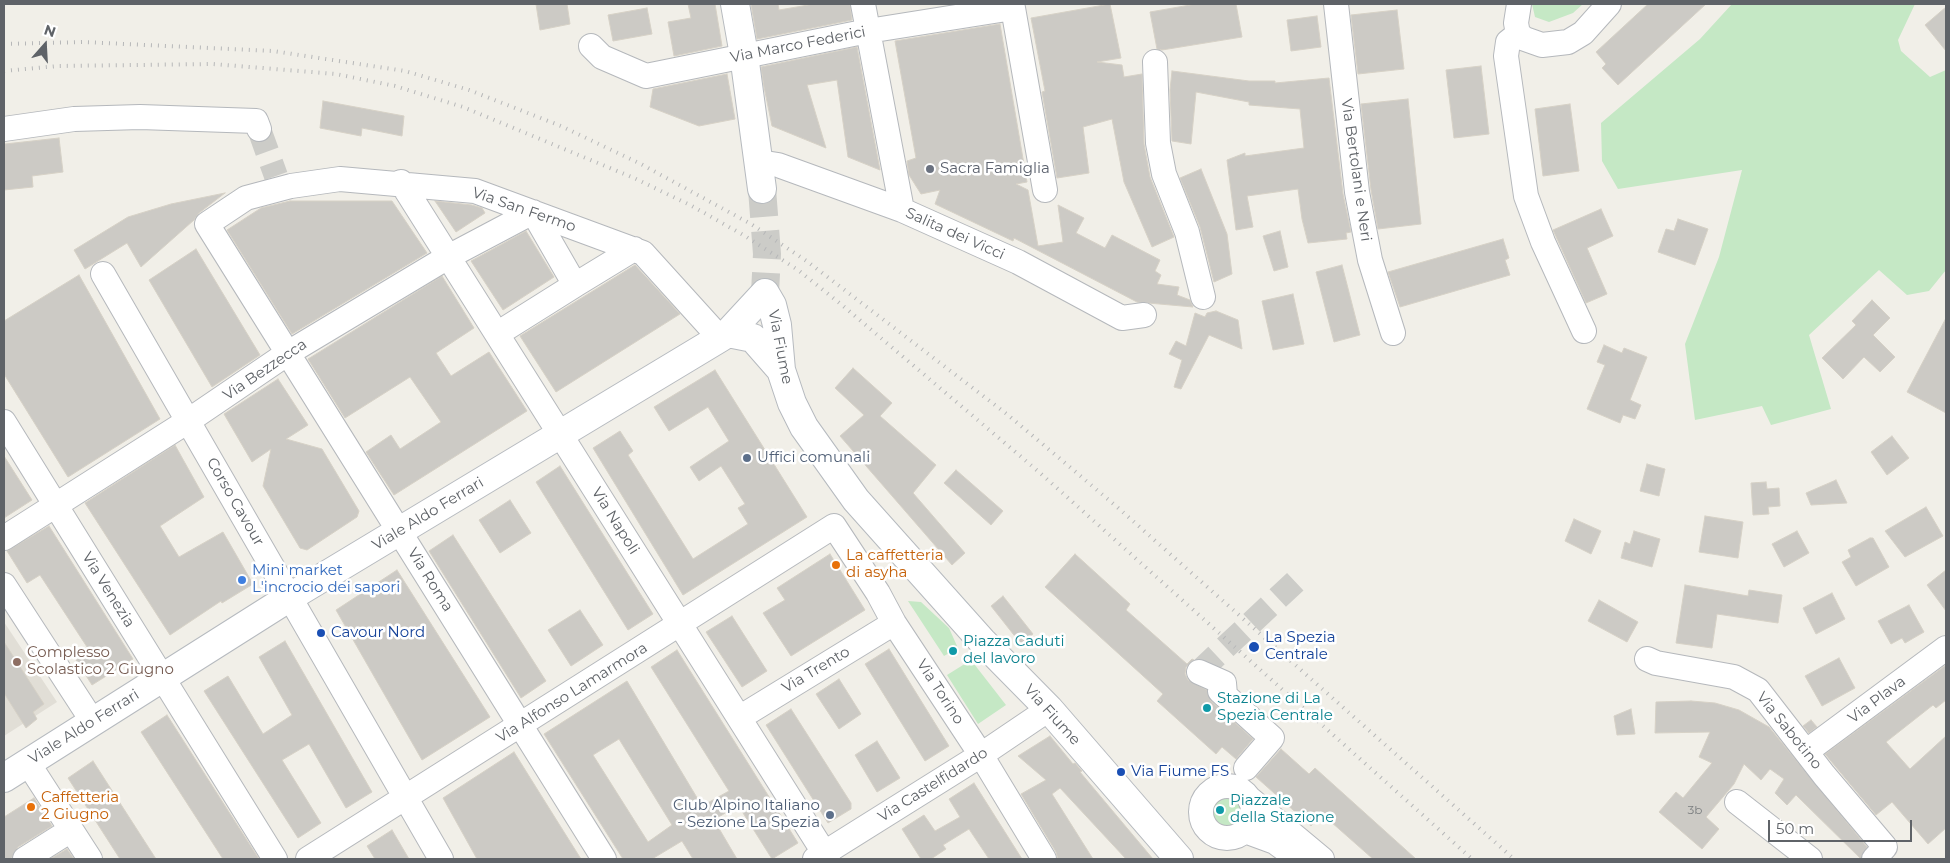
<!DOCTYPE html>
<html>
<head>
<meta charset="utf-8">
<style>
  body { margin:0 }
  #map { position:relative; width:1950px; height:863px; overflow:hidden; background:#f1efe8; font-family:Montserrat,sans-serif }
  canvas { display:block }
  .frame { position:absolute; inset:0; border:5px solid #5f6368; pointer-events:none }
  .north { position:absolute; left:20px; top:20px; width:50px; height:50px; -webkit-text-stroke:4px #fff; paint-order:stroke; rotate:19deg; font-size:14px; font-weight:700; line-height:20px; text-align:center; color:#5f6368 }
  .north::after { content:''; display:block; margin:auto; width:18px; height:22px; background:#5f6368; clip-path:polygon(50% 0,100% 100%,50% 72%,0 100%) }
  .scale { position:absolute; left:1768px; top:820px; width:144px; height:22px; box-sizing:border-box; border:2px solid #5f6368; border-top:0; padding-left:6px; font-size:15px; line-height:18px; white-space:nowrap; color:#5f6368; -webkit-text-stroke:4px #fff; paint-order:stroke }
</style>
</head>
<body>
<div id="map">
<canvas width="1950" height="863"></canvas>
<div class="frame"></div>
<div class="north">N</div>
<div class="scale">50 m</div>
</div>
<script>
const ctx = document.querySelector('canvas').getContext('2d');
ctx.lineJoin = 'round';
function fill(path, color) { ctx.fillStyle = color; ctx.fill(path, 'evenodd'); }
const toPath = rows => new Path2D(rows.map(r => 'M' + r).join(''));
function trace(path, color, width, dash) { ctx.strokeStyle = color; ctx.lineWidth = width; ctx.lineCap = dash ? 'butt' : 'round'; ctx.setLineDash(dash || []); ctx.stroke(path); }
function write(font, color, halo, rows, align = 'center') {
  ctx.font = font + ' Montserrat,sans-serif'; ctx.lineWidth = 5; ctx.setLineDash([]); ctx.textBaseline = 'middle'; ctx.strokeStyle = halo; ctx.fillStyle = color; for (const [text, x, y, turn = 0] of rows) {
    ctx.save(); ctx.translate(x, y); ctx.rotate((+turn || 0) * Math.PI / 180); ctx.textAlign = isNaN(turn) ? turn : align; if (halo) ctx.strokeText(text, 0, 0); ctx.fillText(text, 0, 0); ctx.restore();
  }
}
fill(toPath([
  [4,622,57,702,4,736]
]), '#e1ded6');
fill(toPath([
  [1532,4,1583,4,1573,13,1549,22,1535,17],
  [1732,4,1915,4,1898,40,1901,51,1930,77,1946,70,1946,270,1929,291,1907,295,1879,270,1809,335,1831,409,1771,425,1762,406,1695,420,1685,344,1719,257,1742,170,1618,189,1602,161,1601,123,1700,39],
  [908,601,921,602,949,628,957,646,951,652,944,656],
  [971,660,1006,705,978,724,947,675],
  '1210 812a17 17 0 1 1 34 0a17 17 0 1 1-34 0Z'
]), '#c5e8c5');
const building = toPath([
  [536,4,567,4,570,24,540,30,536,4],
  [688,4,715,4,722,46,674,56,668,22,691,18,688,4],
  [751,4,778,4,779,10,814,4,850,4,852,20,757,39,751,4],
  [1110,4,1121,58,1097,62,1122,65,1124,77,1142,74,1144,144,1150,177,1174,237,1152,247,1124,182,1112,119,1083,127,1089,173,1057,178,1042,92,1045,91,1031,18,1110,4],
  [1196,4,1236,4,1242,37,1162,50,1157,49,1150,12,1196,4],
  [1648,4,1706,4,1618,85,1602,68,1606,64,1596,52,1648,4],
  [1946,7,1946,51,1925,25,1946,7],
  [647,8,652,34,613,41,608,15,647,8],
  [1397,10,1404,69,1358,74,1351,15,1397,10],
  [1317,16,1321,47,1291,51,1287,20,1317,16],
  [1000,24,1027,182,1016,184,1028,190,1038,246,1063,242,1058,205,1084,218,1076,233,1105,248,1112,235,1160,260,1155,271,1161,275,1157,284,1179,287,1177,295,1190,300,1193,307,1137,302,1014,238,1013,241,935,204,940,190,921,194,909,175,907,161,916,158,895,41,1000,24],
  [857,47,880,170,848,157,837,80,807,85,826,148,772,126,764,87,761,67,857,47],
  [1481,66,1489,134,1454,138,1446,70,1481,66],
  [1172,71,1249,81,1275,81,1275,83,1329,78,1343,194,1351,232,1346,233,1347,239,1308,243,1302,219,1298,189,1247,196,1253,227,1236,230,1227,160,1245,153,1245,156,1304,148,1300,109,1249,105,1249,102,1196,92,1191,144,1172,141,1170,90,1172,71],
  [727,74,735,119,699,126,650,107,653,89,727,74],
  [1408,99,1421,224,1378,229,1371,190,1361,104,1408,99],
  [323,101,404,116,402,136,362,128,361,136,320,128,323,101],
  [1570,104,1579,171,1543,176,1535,109,1570,104],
  [59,138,63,172,32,176,33,187,4,190,5,144,59,138],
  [1201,169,1227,234,1232,274,1214,282,1200,227,1180,178,1201,169],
  [225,193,199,213,194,220,141,267,127,243,85,269,74,250,128,217,171,204,225,193],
  [290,201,392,201,427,253,292,334,227,230,261,208,290,201],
  [435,201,472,205,482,208,485,213,456,232,435,201],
  [1601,209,1613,236,1587,248,1607,294,1586,303,1553,230,1601,209],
  [1678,219,1708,229,1695,265,1658,252,1666,229,1674,231,1678,219],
  [526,231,554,277,503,310,471,261,526,231],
  [1280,231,1288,267,1274,271,1263,236,1280,231],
  [1503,239,1509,258,1505,260,1510,275,1400,307,1388,272,1503,239],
  [196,249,260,355,212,387,149,280,196,249],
  [635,265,680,314,556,392,520,336,635,265],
  [1342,265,1360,335,1334,342,1316,272,1342,265],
  [79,275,160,419,68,477,4,374,4,321,79,275],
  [442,276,474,328,436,353,451,376,489,352,527,411,394,495,366,452,391,435,400,449,441,422,410,377,345,418,308,359,442,276],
  [1293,294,1304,344,1273,350,1262,301,1293,294],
  [1872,300,1890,318,1873,335,1895,357,1880,372,1864,357,1843,379,1822,358,1856,325,1852,321,1872,300],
  [1216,311,1238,320,1242,349,1209,335,1181,389,1174,387,1182,360,1169,354,1176,341,1186,346,1195,313,1205,317,1207,313,1216,311],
  [1946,318,1946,413,1907,392,1946,318],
  [1604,345,1622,353,1624,348,1647,357,1630,400,1641,405,1635,419,1623,415,1620,423,1587,409,1605,365,1597,362,1604,345],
  [853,368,892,403,880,416,936,465,913,493,965,553,952,565,840,436,864,415,835,388,853,368],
  [715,370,807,517,683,595,593,448,620,431,633,451,628,455,693,559,748,524,738,508,745,504,721,466,699,481,690,467,729,441,708,407,669,431,654,407,715,370],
  [278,379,308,425,286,439,322,449,359,511,357,517,307,550,300,548,263,486,271,449,252,462,224,414,278,379],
  [1892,436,1909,458,1887,475,1871,452,1892,436],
  [175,445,204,497,160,526,179,557,223,532,253,584,222,603,221,601,170,635,85,503,175,445],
  [4,456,32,500,4,518,4,456],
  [1647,464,1665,469,1659,496,1640,491,1647,464],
  [560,466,653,614,628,630,536,482,560,466],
  [956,470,1003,511,991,525,944,483,956,470],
  [1836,480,1847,503,1811,505,1806,493,1836,480],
  [1766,482,1767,489,1779,488,1780,506,1768,507,1769,514,1753,515,1751,483,1766,482],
  [510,500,531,533,500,553,479,520,510,500],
  [1926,507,1943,536,1905,557,1885,531,1926,507],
  [1705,516,1743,522,1738,558,1699,552,1705,516],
  [1574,519,1601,531,1591,554,1565,541,1574,519],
  [49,526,133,659,92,685,76,660,89,650,40,575,27,583,7,551,49,526],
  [1634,531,1660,539,1652,567,1621,558,1625,542,1630,544,1634,531],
  [1797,531,1809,553,1784,567,1772,544,1797,531],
  [453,535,546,681,521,698,429,551,453,535],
  [1870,538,1873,538,1889,567,1856,586,1842,562,1851,557,1848,550,1870,538],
  [830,554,865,610,791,656,763,613,785,600,777,588,830,554],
  [1075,554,1130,604,1126,610,1187,664,1192,659,1194,660,1186,667,1185,674,1188,680,1207,690,1211,701,1253,739,1236,759,1222,747,1216,754,1157,701,1163,694,1045,587,1075,554],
  [397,570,490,717,422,760,336,610,397,570],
  [1946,570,1946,611,1927,585,1946,570],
  [1685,585,1748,596,1749,590,1782,595,1778,623,1717,614,1712,648,1676,643,1685,585],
  [1832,593,1845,619,1816,634,1803,608,1832,593],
  [1003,596,1033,634,1021,644,991,606,1003,596],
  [1599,600,1638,622,1627,642,1588,621,1599,600],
  [1909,605,1924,632,1905,643,1902,638,1891,644,1878,621,1909,605],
  [580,610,603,645,571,666,548,630,580,610],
  [732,616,767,671,742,687,706,632,732,616],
  [285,641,372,792,346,808,309,744,282,760,321,823,298,838,204,691,228,676,263,734,292,715,259,657,285,641],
  [4,642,44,704,33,712,37,719,26,728,4,693,4,642],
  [889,649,949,746,925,761,865,664,889,649],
  [677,650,798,843,772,859,738,805,714,820,737,859,693,859,682,841,652,859,623,859,544,734,627,681,702,806,729,791,651,667,677,650],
  [619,739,672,825,648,842,593,755,619,739],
  [1839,658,1855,688,1822,706,1805,676,1839,658],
  [1946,665,1946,700,1936,708,1933,705,1886,742,1910,769,1946,736,1946,828,1928,844,1892,802,1876,815,1825,754,1946,665],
  [839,679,861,714,839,729,816,694,839,679],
  [1691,701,1715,703,1739,710,1769,727,1867,847,1861,859,1796,795,1787,805,1775,793,1784,779,1770,769,1761,780,1744,764,1734,784,1706,817,1719,829,1702,849,1659,812,1676,792,1683,798,1712,763,1699,757,1710,732,1655,733,1656,702,1691,701],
  [791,709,851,803,851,809,828,823,766,725,791,709],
  [1631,709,1635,734,1617,735,1614,716,1631,709],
  [167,715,259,859,223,859,141,732,167,715],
  [1811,720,1817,727,1809,733,1803,726,1811,720],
  [1050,736,1073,764,1075,763,1082,771,1080,772,1153,859,1126,859,1060,788,1052,794,1093,859,1058,859,1056,852,1021,794,1046,780,1018,756,1050,736],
  [877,741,900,778,877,792,855,755,877,741],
  [1281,749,1309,774,1315,768,1416,859,1373,859,1322,814,1311,826,1256,777,1281,749],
  [514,752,559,824,581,859,477,859,443,798,514,752],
  [93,761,156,859,120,859,68,778,93,761],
  [974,783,1022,859,989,859,969,829,943,845,946,849,931,859,921,859,902,829,924,815,935,831,960,817,949,799,974,783],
  [34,798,52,826,18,847,11,859,4,859,4,817,34,798],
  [392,830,409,859,375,859,367,846,392,830],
  [67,849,74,859,50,859,67,849]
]);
fill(building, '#cccac5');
trace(building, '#d6d1c6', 1);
trace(toPath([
  [259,129,276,176],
  [1199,672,1296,581]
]), '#ccccc8', 24, [24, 12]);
trace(toPath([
  [762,189,767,254,765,293]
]), '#ccccc8', 28, [28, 14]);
const street = toPath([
  [863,4,902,210],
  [1336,4,1357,192,1370,260,1393,333],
  [1519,4,1516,23,1518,34,1525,39,1542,45,1568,42,1583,33,1609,4],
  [1518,34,1508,42,1506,56,1526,196,1543,242,1584,331],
  [591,46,602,57,646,76,868,31,1013,8,1045,190],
  [1155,62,1158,143,1164,174,1187,232,1203,297],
  [4,129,74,119,140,117,256,121,259,129],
  [759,162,778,165,902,210,1018,262,1122,318,1144,315],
  [401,182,828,859],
  [103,274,441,859],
  [575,285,634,249],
  [497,334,575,285,533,212],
  [4,422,275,859],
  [4,538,188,421,288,353,448,257,533,212],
  [4,585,93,722],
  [1647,659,1656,663,1734,677,1758,690,1824,775,1885,847,1874,859],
  [1199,672,1224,683,1225,695],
  [1220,691,1272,738,1246,768],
  [739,718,894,623],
  [1807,751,1946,648],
  [28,763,90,859],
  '1201 812a26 26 0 1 1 52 0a26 26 0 1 1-52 0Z',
  [1250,799,1322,859],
  [1737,802,1810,859],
  [1245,831,1275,842,1298,859],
  [25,859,71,830],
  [308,859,834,526,878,593,894,623,981,755,1044,859],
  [604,859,207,224,246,198,291,186,340,179,475,191,643,253,720,338],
  [815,859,981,755,1049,709]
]);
const secondary = toPath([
  [735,4,744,55,762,189],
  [728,333,753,338,781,370],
  [4,778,290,597,720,338,728,333,765,293,772,305,777,325,781,370,792,403,804,427,856,500,982,641,1049,709,1179,859]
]);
trace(street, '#b5b8bc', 26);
trace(secondary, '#b6babf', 30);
trace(street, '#fff', 24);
trace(secondary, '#fff', 28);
trace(toPath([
  [4,44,83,42,273,51,405,71,469,90,561,126,639,163,751,224,808,262,1008,415,1116,506,1514,859],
  [4,71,58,66,213,64,336,74,395,86,463,107,634,178,692,206,745,236,798,270,842,305,1039,472,1472,859]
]), '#b6b7b8', 4, [1, 6]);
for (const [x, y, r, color] of [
  [930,169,5,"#6b7280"],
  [747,458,5,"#5c6f8a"],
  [836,565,5,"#e8710a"],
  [242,580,5,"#3f7fe0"],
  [321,633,5,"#1a4fb4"],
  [1254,647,6,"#1a4fb4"],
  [953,651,5,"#0f9aa8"],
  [17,662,5,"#8d6e63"],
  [1207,708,5,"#0f9aa8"],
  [1121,772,5,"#1a4fb4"],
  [31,807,5,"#e8710a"],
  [1220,810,5,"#0f9aa8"],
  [830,815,5,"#5c6f8a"]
]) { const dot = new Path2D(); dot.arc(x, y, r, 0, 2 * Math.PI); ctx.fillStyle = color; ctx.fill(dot); trace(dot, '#fff', 2); }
write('12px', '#7a7d7f', null, [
  ["3b",1695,810]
]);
write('15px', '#5f6368', '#fff', [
  ["Via Marco Federici",798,45,-11],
  ["Via Bertolani e Neri",1356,170,82],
  ["Via San Fermo",524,210,19],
  ["Salita dei Vicci",955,234,24],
  ["Via Fiume",780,347,79],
  ["Via Bezzecca",265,370,-34],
  ["Corso Cavour",235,502,60],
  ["Viale Aldo Ferrari",428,514,-31],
  ["Via Napoli",615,521,58],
  ["Via Roma",430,580,58],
  ["Via Venezia",108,590,58],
  ["Via Trento",816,670,-31],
  ["Via Torino",940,692,57],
  ["Via Alfonso Lamarmora",572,693,-32],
  ["Via Plava",1877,700,-37],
  ["Via Fiume",1052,715,48],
  ["Viale Aldo Ferrari",84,727,-32],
  ["Via Sabotino",1789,731,51],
  ["Via Castelfidardo",933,785,-32]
]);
write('15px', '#5b616d', '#fff', [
  ["Sacra Famiglia",940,169]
], 'left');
write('15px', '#4e5e75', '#fff', [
  ["Uffici comunali",757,458],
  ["Club Alpino Italiano",820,806,"right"],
  ["- Sezione La Spezia",820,823,"right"]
], 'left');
write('15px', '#c56008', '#fff', [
  ["La caffetteria",846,556],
  ["di asyha",846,573],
  ["Caffetteria",41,798],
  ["2 Giugno",41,815]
], 'left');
write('15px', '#366cbe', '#fff', [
  ["Mini market",252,571],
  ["L'incrocio dei sapori",252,588]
], 'left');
write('15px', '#164399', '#fff', [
  ["Cavour Nord",331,633],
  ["La Spezia",1265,638],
  ["Centrale",1265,655],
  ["Via Fiume FS",1131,772]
], 'left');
write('15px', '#0d838f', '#fff', [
  ["Piazza Caduti",963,642],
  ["del lavoro",963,659],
  ["Stazione di La",1217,699],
  ["Spezia Centrale",1217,716],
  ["Piazzale",1230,801],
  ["della Stazione",1230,818]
], 'left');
write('15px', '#785e54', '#fff', [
  ["Complesso",27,653],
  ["Scolastico 2 Giugno",27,670]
], 'left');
</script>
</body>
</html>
